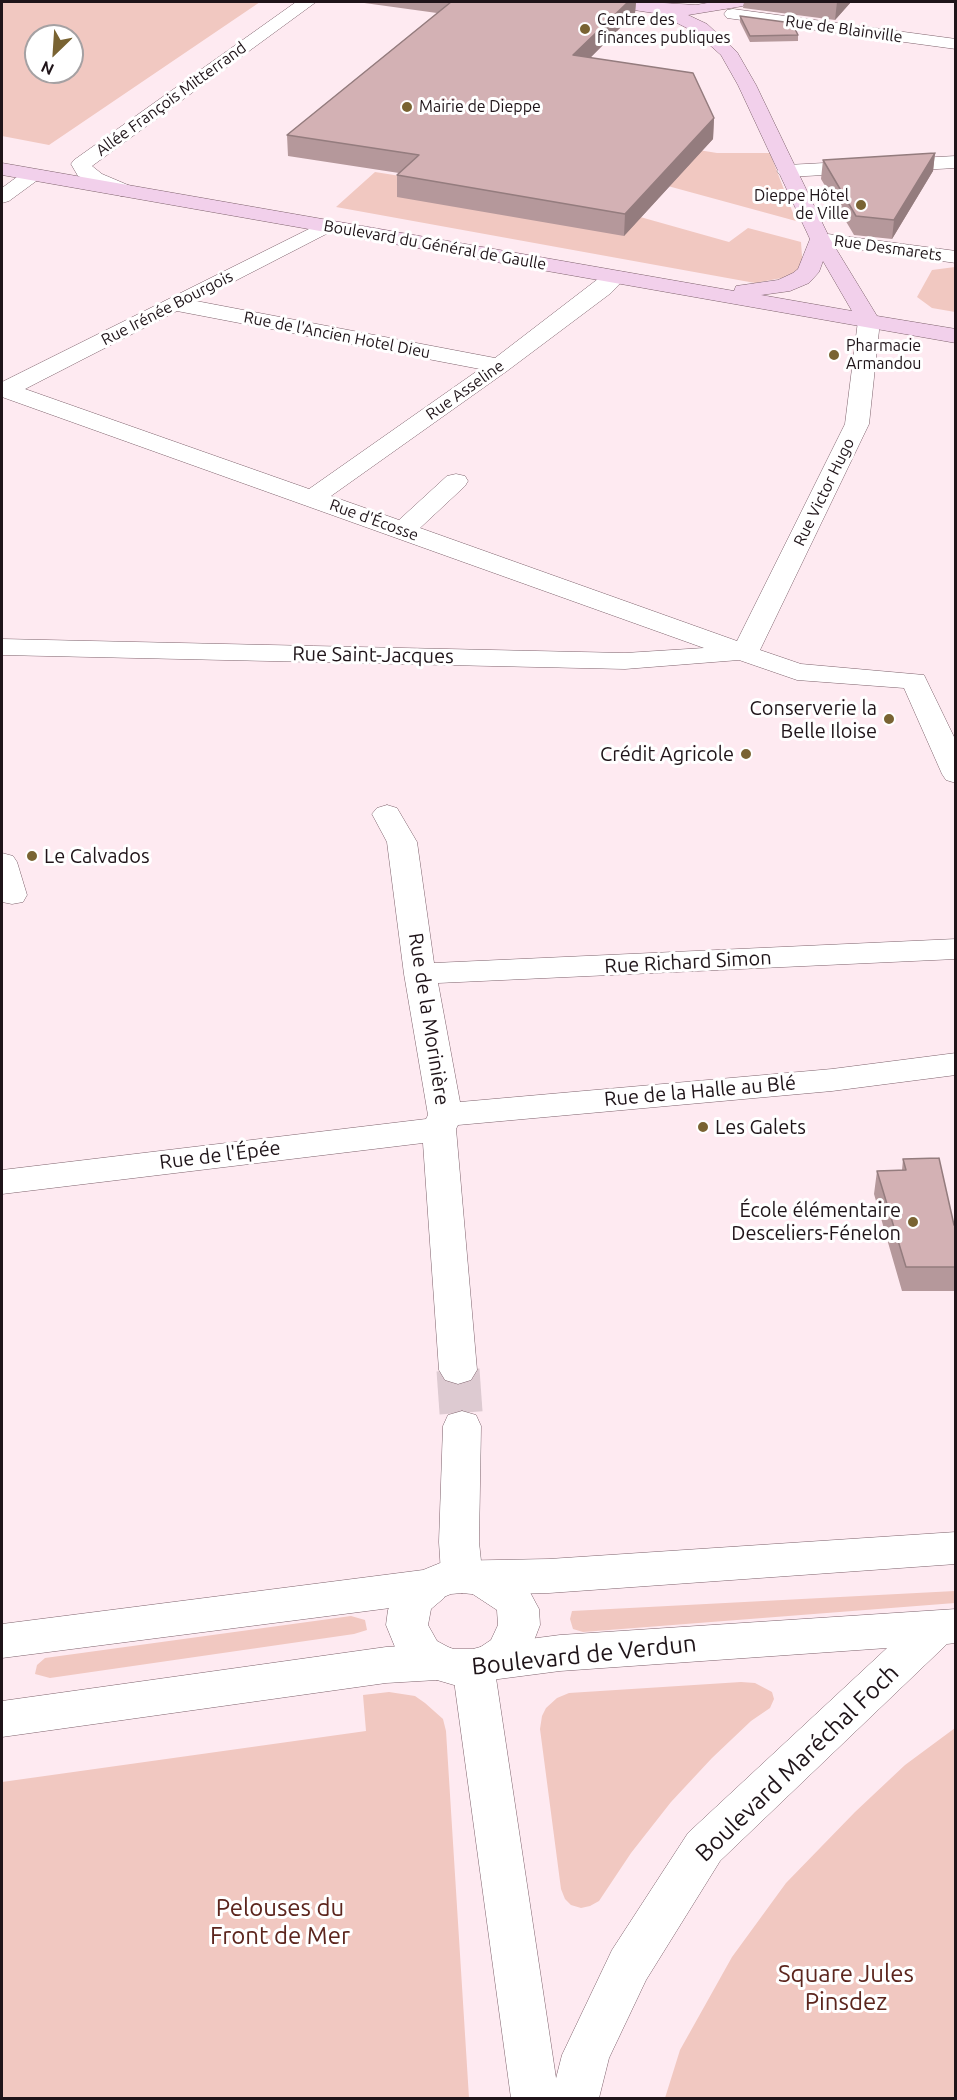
<!DOCTYPE html>
<html>
<head>
<meta charset="utf-8">
<style>
  body { margin:0 }
  #map { position:relative; width:957px; height:2100px; overflow:hidden; background:#feeaf1; font-family:Ubuntu,sans-serif }
  canvas { display:block }
  .frame { position:absolute; inset:0; border:3px solid #1f1419; pointer-events:none }
  .north { position:absolute; left:24px; top:24px; width:60px; height:60px; box-sizing:border-box; background:#fff; border:2px solid #a5a1a3; border-radius:50%; rotate:205deg; font-size:16px; font-weight:700; line-height:24px; text-align:center; color:#1f1419 }
  .north::after { content:''; display:block; margin:auto; width:21px; height:27px; background:#796332; clip-path:polygon(50% 0,100% 100%,50% 72%,0 100%) }
</style>
</head>
<body>
<div id="map">
<canvas width="957" height="2100"></canvas>
<div class="frame"></div>
<div class="north">N</div>
</div>
<script>
const ctx = document.querySelector('canvas').getContext('2d');
ctx.lineJoin = 'round';
function fill(path, color) { ctx.fillStyle = color; ctx.fill(path, 'evenodd'); }
const toPath = rows => new Path2D(rows.map(r => 'M' + r).join(''));
function trace(path, color, width, dash) { ctx.strokeStyle = color; ctx.lineWidth = width; ctx.lineCap = dash ? 'butt' : 'round'; ctx.setLineDash(dash || []); ctx.stroke(path); }
function write(font, color, halo, rows, align = 'center') {
  ctx.font = font + ' Ubuntu,sans-serif'; ctx.lineWidth = 6; ctx.setLineDash([]); ctx.textBaseline = 'middle'; ctx.strokeStyle = halo; ctx.fillStyle = color; for (const [text, x, y, turn = 0] of rows) {
    ctx.save(); ctx.translate(x, y); ctx.rotate((+turn || 0) * Math.PI / 180); ctx.textAlign = isNaN(turn) ? turn : align; if (halo) ctx.strokeText(text, 0, 0); ctx.fillText(text, 0, 0); ctx.restore();
  }
}
fill(toPath([
  [2,2,260,2,49,145,2,136],
  [36,36,72,36,72,72,36,72],
  [551,126,717,153,770,153,796,221,503,141],
  [375,172,457,185,548,191,729,242,748,228,801,242,803,270,787,277,755,283,336,207],
  [955,267,955,312,932,308,917,297,932,270],
  [955,1591,955,1603,583,1632,573,1629,570,1619,572,1611],
  [351,1616,365,1620,367,1630,354,1634,50,1678,35,1674,37,1665,45,1658],
  [741,1682,755,1683,772,1692,774,1699,770,1708,751,1721,712,1758,671,1802,631,1853,599,1901,590,1906,581,1908,571,1905,565,1899,561,1889,540,1729,542,1716,546,1708,557,1698,569,1693],
  [389,1692,415,1696,425,1703,443,1719,446,1731,469,2098,2,2098,2,1782,366,1731,363,1695],
  [955,1728,955,2098,665,2098,680,2050,732,1957,786,1883,855,1812,905,1765]
]), '#f1c8c1');
trace(toPath([
  [458,1370,462,1426]
]), '#ddcad1', 43, [43, 22]);
const minor = toPath([
  [733,9,956,39,956,49,727,18,724,14,727,10,733,9],
  [956,156,956,168,787,177,780,175,777,171,780,167,787,165,956,156],
  [32,169,39,171,42,175,39,179,9,201,2,203,2,188,25,171,32,169],
  [327,220,334,222,337,226,334,230,196,301,495,358,607,272,615,271,623,272,626,277,611,293,507,371,331,496,399,520,447,476,456,474,465,476,468,481,465,486,420,528,737,641,845,424,858,321,861,316,869,314,877,316,880,321,869,424,760,650,801,664,924,675,956,741,956,783,946,780,942,774,904,688,797,680,739,660,625,669,2,655,2,639,625,653,704,648,2,397,2,382,327,220],
  [177,311,480,369,309,489,25,389,177,311],
  [387,805,397,808,417,842,434,963,956,939,956,959,438,983,460,1102,832,1069,956,1053,956,1075,832,1091,458,1125,456,1129,477,1370,471,1380,458,1384,445,1380,439,1370,423,1143,2,1194,2,1170,426,1119,428,1115,404,974,387,842,372,814,377,808,387,805],
  [2,853,13,856,17,862,27,895,23,902,12,904,2,902,2,853],
  [462,1411,476,1415,481,1426,479,1542,481,1561,495,1566,525,1583,539,1609,540,1625,530,1651,521,1664,496,1678,559,2098,511,2098,453,1673,437,1680,407,1665,397,1652,386,1625,388,1610,401,1585,414,1574,429,1569,441,1573,439,1542,443,1426,448,1415,462,1411],
  [448,1588,462,1593,468,1591,497,1610,498,1625,491,1640,476,1650,458,1654,456,1658,452,1649,437,1641,428,1625,431,1609,444,1598,448,1588]
]);
const tertiary = toPath([
  [296,2,316,2,92,166,102,174,135,188,138,192,135,196,121,196,78,176,71,164,74,160,296,2],
  [820,233,956,251,956,263,813,243,810,239,813,235,820,233],
  [956,1532,956,1564,549,1593,481,1595,462,1593,451,1594,429,1603,2,1658,2,1624,423,1570,445,1561,549,1559,956,1532],
  [956,1609,956,1643,947,1644,720,1861,646,1980,609,2058,599,2098,551,2098,562,2055,612,1950,688,1833,887,1648,560,1671,491,1680,473,1685,454,1685,437,1680,386,1683,2,1737,2,1701,386,1647,437,1644,454,1649,473,1649,491,1644,560,1635,956,1609]
]);
const secondary = toPath([
  [604,2,647,2,696,5,713,2,745,2,743,6,737,7,688,15,707,24,737,52,756,85,830,239,877,316,956,329,956,343,2,175,2,163,734,291,736,286,778,280,793,273,798,269,810,239,738,85,721,55,695,32,669,19,654,13,607,6,604,2],
  [823,261,852,311,761,295,790,291,809,283,819,272,823,261]
]);
trace(minor, '#7e626c', 1);
trace(tertiary, '#7e626c', 1);
trace(secondary, '#7e626c', 1);
fill(minor, '#fff');
fill(tertiary, '#fff');
fill(secondary, '#f2d0eb');
fill(toPath([
  [357,2,636,2,635,13,590,58,714,118,713,139,624,236,397,197,397,175,399,173,288,156,287,135,437,13],
  [744,2,851,2,835,20,743,8],
  [740,16,798,35,798,41,750,42,740,22],
  [935,153,933,171,892,239,854,235,821,179,823,160],
  [903,1159,954,1225,956,1225,956,1291,902,1291,874,1194,877,1171,902,1170]
]), '#b5989b');
fill(toPath([
  [628,2,636,2,635,13,573,75,573,55],
  [837,2,851,2,835,20],
  [714,118,713,139,624,236,625,214],
  [935,153,933,171,892,239,894,220]
]), '#947c7e');
const building = toPath([
  [451,2,628,2,573,55,693,73,714,118,625,214,397,175,419,155,287,135,451,2],
  [740,16,792,23,798,35,750,36,740,16],
  [935,153,894,220,856,216,823,160,935,153],
  [939,1158,954,1225,956,1225,956,1267,906,1267,877,1171,906,1170,903,1159,939,1158]
]);
fill(building, '#d3b1b4');
trace(building, '#947c7e', 1.5);
for (const [x, y, r, color] of [
  [585,29,6,"#796332"],
  [407,107,6,"#796332"],
  [861,205,6,"#796332"],
  [834,355,6,"#796332"],
  [889,719,6,"#796332"],
  [746,754,6,"#796332"],
  [32,856,6,"#796332"],
  [703,1127,6,"#796332"],
  [913,1222,6,"#796332"]
]) { const dot = new Path2D(); dot.arc(x, y, r, 0, 2 * Math.PI); ctx.fillStyle = color; ctx.fill(dot); trace(dot, '#fff', 2); }
write('16px', '#1f1419', '#fff', [
  ["Centre des",597,20],
  ["finances publiques",597,38],
  ["Mairie de Dieppe",419,107],
  ["Dieppe Hôtel",849,196,"right"],
  ["de Ville",849,214,"right"],
  ["Pharmacie",846,346],
  ["Armandou",846,364]
], 'left');
write('16px', '#1f1419', '#fff', [
  ["Rue de Blainville",844,29,8],
  ["Allée François Mitterrand",171,99,-36],
  ["Boulevard du Général de Gaulle",435,245,10],
  ["Rue Desmarets",888,248,8],
  ["Rue Irénée Bourgois",167,308,-27],
  ["Rue de l'Ancien Hotel Dieu",337,335,11],
  ["Rue Asseline",465,390,-35],
  ["Rue Victor Hugo",824,492,-64],
  ["Rue d'Écosse",374,520,20]
]);
write('20px', '#1f1419', '#fff', [
  ["Rue Saint-Jacques",373,655,1],
  ["Rue Richard Simon",688,962,-3],
  ["Rue de la Morinière",429,1019,81],
  ["Rue de la Halle au Blé",700,1091,-5],
  ["Rue de l'Épée",220,1155,-7]
]);
write('20px', '#1f1419', '#fff', [
  ["Conserverie la",877,708],
  ["Belle Iloise",877,731],
  ["Crédit Agricole",734,754],
  ["Le Calvados",44,856,"left"],
  ["Les Galets",715,1127,"left"],
  ["École élémentaire",901,1210],
  ["Desceliers-Fénelon",901,1233]
], 'right');
write('24px', '#1f1419', '#fff', [
  ["Boulevard de Verdun",584,1655,-6],
  ["Boulevard Maréchal Foch",797,1763,-44]
]);
write('24px', '#5c251d', '#fff', [
  ["Pelouses du",280,1908],
  ["Front de Mer",280,1936],
  ["Square Jules",846,1974],
  ["Pinsdez",846,2002]
]);
</script>
</body>
</html>
